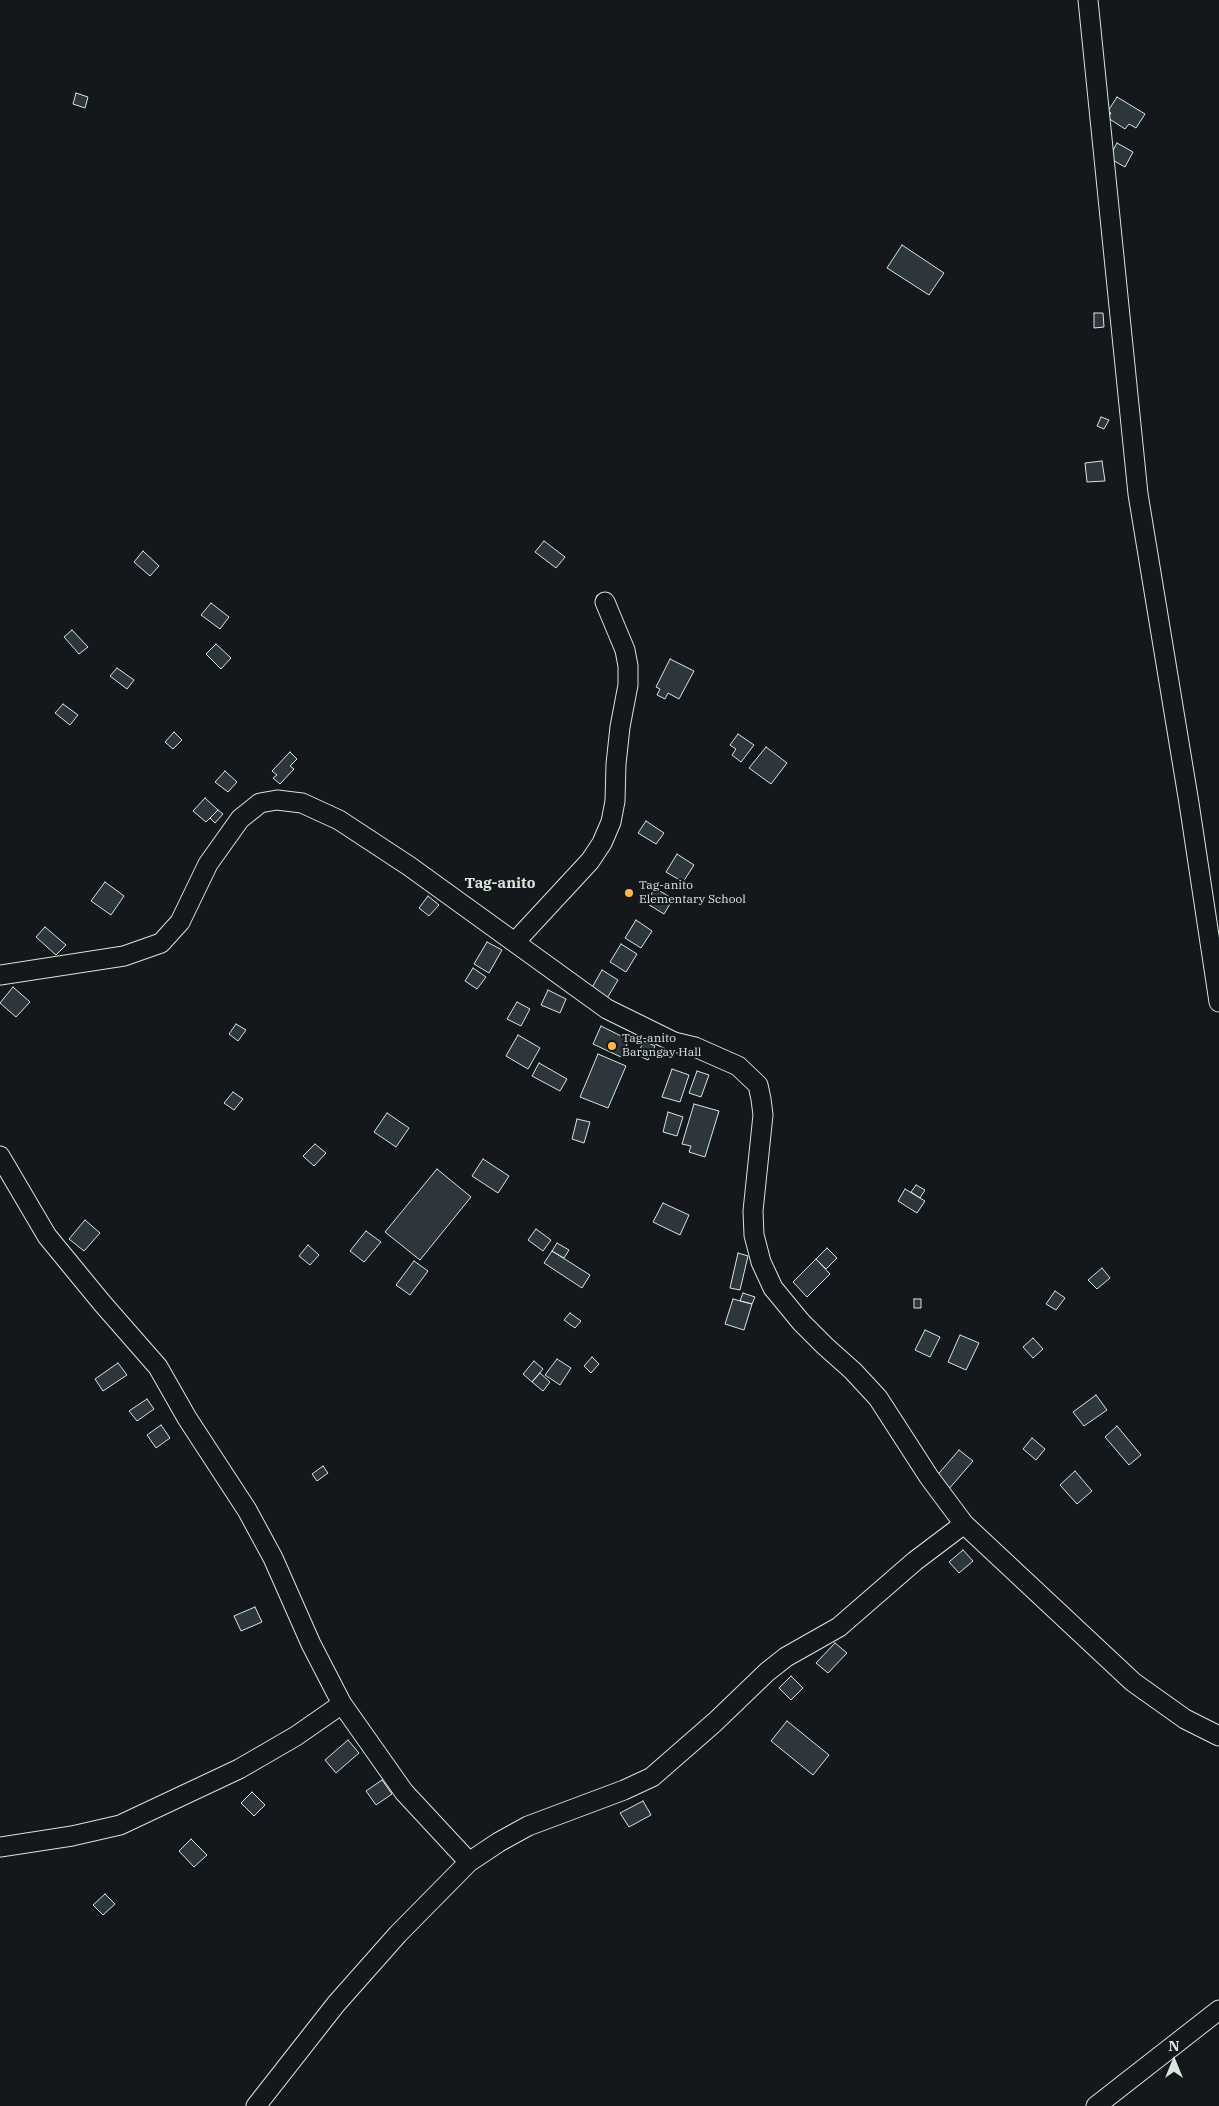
<!DOCTYPE html>
<html>
<head>
<meta charset="utf-8">
<style>
  body { margin:0 }
  #map { position:relative; width:1219px; height:2106px; overflow:hidden; background:#14181c; font-family:"IBM Plex Serif",serif }
  canvas { display:block }
  .north { position:absolute; left:1149px; top:2036px; width:50px; height:50px; -webkit-text-stroke:4px #14181c; paint-order:stroke; rotate:0deg; font-size:14px; font-weight:700; line-height:20px; text-align:center; color:#d8e6dc }
  .north::after { content:''; display:block; margin:auto; width:18px; height:22px; background:#d8e6dc; clip-path:polygon(50% 0,100% 100%,50% 72%,0 100%) }
</style>
</head>
<body>
<div id="map">
<canvas width="1219" height="2106"></canvas>
<div class="north">N</div>
</div>
<script>
const ctx = document.querySelector('canvas').getContext('2d');
ctx.lineJoin = 'round';
function fill(path, color) { ctx.fillStyle = color; ctx.fill(path, 'evenodd'); }
const toPath = rows => new Path2D(rows.map(r => 'M' + r).join(''));
function trace(path, color, width, dash) { ctx.strokeStyle = color; ctx.lineWidth = width; ctx.lineCap = dash ? 'butt' : 'round'; ctx.setLineDash(dash || []); ctx.stroke(path); }
function write(font, color, halo, rows, align = 'center') {
  ctx.font = font + ' "IBM Plex Serif",serif'; ctx.lineWidth = 4; ctx.setLineDash([]); ctx.textBaseline = 'middle'; ctx.strokeStyle = halo; ctx.fillStyle = color; for (const [text, x, y, turn = 0] of rows) {
    ctx.save(); ctx.translate(x, y); ctx.rotate((+turn || 0) * Math.PI / 180); ctx.textAlign = isNaN(turn) ? turn : align; if (halo) ctx.strokeText(text, 0, 0); ctx.fillText(text, 0, 0); ctx.restore();
  }
}
const building = toPath([
  [76,93,88,97,85,108,73,104,76,93],
  [1117,97,1145,114,1136,128,1129,124,1125,129,1108,118,1111,113,1108,111,1117,97],
  [1117,143,1133,152,1125,167,1109,158,1117,143],
  [902,245,944,273,929,295,887,268,902,245],
  [1094,313,1103,313,1104,327,1094,328,1094,313],
  [1101,417,1109,420,1104,429,1097,426,1101,417],
  [1102,461,1105,481,1087,482,1085,463,1102,461],
  [544,541,565,557,556,568,535,552,544,541],
  [143,551,159,566,150,576,134,562,143,551],
  [211,603,229,617,220,629,201,615,211,603],
  [72,630,88,647,79,654,64,637,72,630],
  [216,644,231,658,221,669,206,654,216,644],
  [670,659,694,671,679,699,668,693,665,699,657,695,660,689,656,687,670,659],
  [117,668,134,680,127,689,110,676,117,668],
  [63,704,78,715,70,725,55,713,63,704],
  [174,732,182,740,173,749,165,742,174,732],
  [738,734,754,745,741,762,732,755,736,749,730,745,738,734],
  [766,747,787,763,771,784,749,768,766,747],
  [290,752,297,759,290,766,294,769,280,784,273,778,277,775,272,771,290,752],
  [225,771,237,782,228,792,215,782,225,771],
  [205,798,218,810,206,822,193,811,205,798],
  [218,810,223,814,215,823,210,818,218,810],
  [646,821,664,833,656,844,638,833,646,821],
  [677,854,694,865,683,882,666,872,677,854],
  [105,882,124,896,111,915,91,901,105,882],
  [655,888,673,899,664,914,646,903,655,888],
  [428,896,439,905,429,916,419,908,428,896],
  [636,920,652,931,641,948,625,938,636,920],
  [45,927,66,945,56,955,36,937,45,927],
  [487,942,502,950,489,973,474,964,487,942],
  [621,944,637,954,626,972,610,962,621,944],
  [473,968,486,977,477,989,465,981,473,968],
  [602,970,618,980,606,1000,590,991,602,970],
  [13,987,30,1002,16,1017,0,1003,13,987],
  [548,990,566,999,560,1013,541,1005,548,990],
  [517,1002,530,1009,521,1026,507,1019,517,1002],
  [236,1024,246,1030,238,1041,229,1034,236,1024],
  [601,1026,629,1040,621,1057,593,1044,601,1026],
  [518,1035,540,1048,528,1069,506,1056,518,1035],
  [644,1041,655,1046,648,1060,637,1055,644,1041],
  [598,1054,626,1066,608,1108,580,1097,598,1054],
  [539,1063,567,1079,560,1091,532,1076,539,1063],
  [672,1069,689,1075,680,1102,662,1097,672,1069],
  [697,1071,709,1075,701,1097,689,1093,697,1071],
  [233,1092,243,1099,234,1110,224,1103,233,1092],
  [694,1104,719,1111,705,1157,689,1152,691,1146,682,1144,694,1104],
  [668,1112,683,1117,677,1136,663,1132,668,1112],
  [387,1113,409,1128,396,1147,374,1132,387,1113],
  [577,1119,590,1122,584,1143,572,1139,577,1119],
  [315,1144,326,1153,314,1166,303,1156,315,1144],
  [483,1159,509,1176,498,1193,472,1176,483,1159],
  [437,1169,471,1197,420,1260,385,1232,437,1169],
  [916,1185,925,1190,920,1198,911,1192,916,1185],
  [905,1189,925,1201,917,1213,898,1201,905,1189],
  [663,1203,689,1215,680,1235,653,1222,663,1203],
  [85,1220,100,1233,84,1251,69,1239,85,1220],
  [536,1229,551,1240,543,1251,528,1240,536,1229],
  [366,1231,381,1242,364,1262,350,1251,366,1231],
  [557,1243,569,1250,564,1258,552,1251,557,1243],
  [308,1245,319,1255,310,1265,299,1256,308,1245],
  [827,1248,837,1258,826,1269,816,1259,827,1248],
  [552,1251,590,1275,582,1288,544,1263,552,1251],
  [738,1253,748,1256,740,1290,730,1288,738,1253],
  [816,1259,830,1274,807,1297,793,1282,816,1259],
  [414,1261,428,1271,410,1295,396,1285,414,1261],
  [1102,1268,1110,1278,1097,1289,1088,1280,1102,1268],
  [1055,1291,1065,1298,1056,1310,1046,1304,1055,1291],
  [743,1293,755,1297,752,1304,740,1301,743,1293],
  [733,1299,752,1304,744,1330,725,1324,733,1299],
  [914,1299,921,1299,921,1308,914,1308,914,1299],
  [570,1313,581,1321,575,1328,564,1320,570,1313],
  [925,1330,940,1337,930,1357,915,1350,925,1330],
  [960,1335,979,1343,966,1370,948,1362,960,1335],
  [1033,1338,1043,1349,1033,1358,1023,1347,1033,1338],
  [592,1357,599,1364,591,1373,584,1366,592,1357],
  [557,1359,571,1368,560,1385,545,1375,557,1359],
  [534,1361,543,1369,532,1382,523,1374,534,1361],
  [118,1363,127,1375,103,1391,95,1379,118,1363],
  [540,1373,550,1382,543,1391,532,1382,540,1373],
  [1096,1395,1107,1410,1084,1426,1073,1412,1096,1395],
  [147,1399,154,1409,137,1421,129,1411,147,1399],
  [161,1425,170,1438,156,1448,147,1435,161,1425],
  [1117,1426,1141,1455,1129,1465,1105,1437,1117,1426],
  [1032,1438,1045,1449,1036,1460,1023,1449,1032,1438],
  [959,1450,973,1461,948,1490,934,1479,959,1450],
  [323,1466,328,1473,317,1481,312,1474,323,1466],
  [1075,1471,1092,1491,1077,1504,1060,1485,1075,1471],
  [963,1550,973,1561,959,1573,949,1562,963,1550],
  [255,1607,262,1622,241,1631,234,1616,255,1607],
  [835,1643,847,1653,828,1673,816,1663,835,1643],
  [791,1676,803,1688,791,1700,779,1688,791,1676],
  [787,1721,829,1755,813,1775,771,1741,787,1721],
  [348,1740,359,1753,336,1773,325,1760,348,1740],
  [382,1780,392,1794,376,1805,366,1791,382,1780],
  [252,1792,265,1805,254,1816,241,1803,252,1792],
  [643,1801,651,1815,629,1827,620,1813,643,1801],
  [191,1839,207,1855,194,1867,179,1851,191,1839],
  [105,1894,115,1904,103,1915,93,1905,105,1894]
]);
fill(building, '#2c363c');
trace(building, '#d8e6dc', 1);
const minor = toPath([
  [1088,0,1138,494,1189,803,1219,1002],
  [515,942,590,861,602,843,611,822,615,801,616,764,620,727,628,685,628,666,625,650,605,602],
  [0,975,124,956,161,943,180,922,208,864,240,819,260,803,277,800,302,803,339,820,409,866,607,1009,674,1042,695,1047,738,1066,758,1085,761,1099,763,1115,753,1211,754,1235,761,1262,773,1288,801,1322,825,1346,853,1371,878,1398,929,1477,964,1524,1133,1682,1185,1719,1219,1736],
  [0,1156,47,1236,102,1303,158,1367,187,1418,247,1510,273,1558,311,1644,342,1704,404,1792,469,1862],
  [0,1847,72,1836,120,1825,239,1769,296,1736,342,1704],
  [256,2106,336,2004,398,1934,469,1862,499,1842,528,1826,624,1790,652,1777,715,1722,767,1672,786,1657,839,1627,915,1561,964,1524],
  [1096,2106,1219,2010]
]);
trace(minor, '#d8e6dc', 21);
trace(minor, '#14181c', 19);
for (const [x, y, r, color] of [
  [629,893,5,"#ffb74d"],
  [612,1046,5,"#ffb74d"]
]) { const dot = new Path2D(); dot.arc(x, y, r, 0, 2 * Math.PI); ctx.fillStyle = color; ctx.fill(dot); trace(dot, '#14181c', 2); }
write('12px', '#d8e6dc', '#14181c', [
  ["Tag-anito",639,886],
  ["Elementary School",639,900],
  ["Tag-anito",622,1039],
  ["Barangay Hall",622,1053]
], 'left');
write('bold 15px', '#d8e6dc', '#14181c', [
  ["Tag-anito",500,884]
]);
</script>
</body>
</html>
